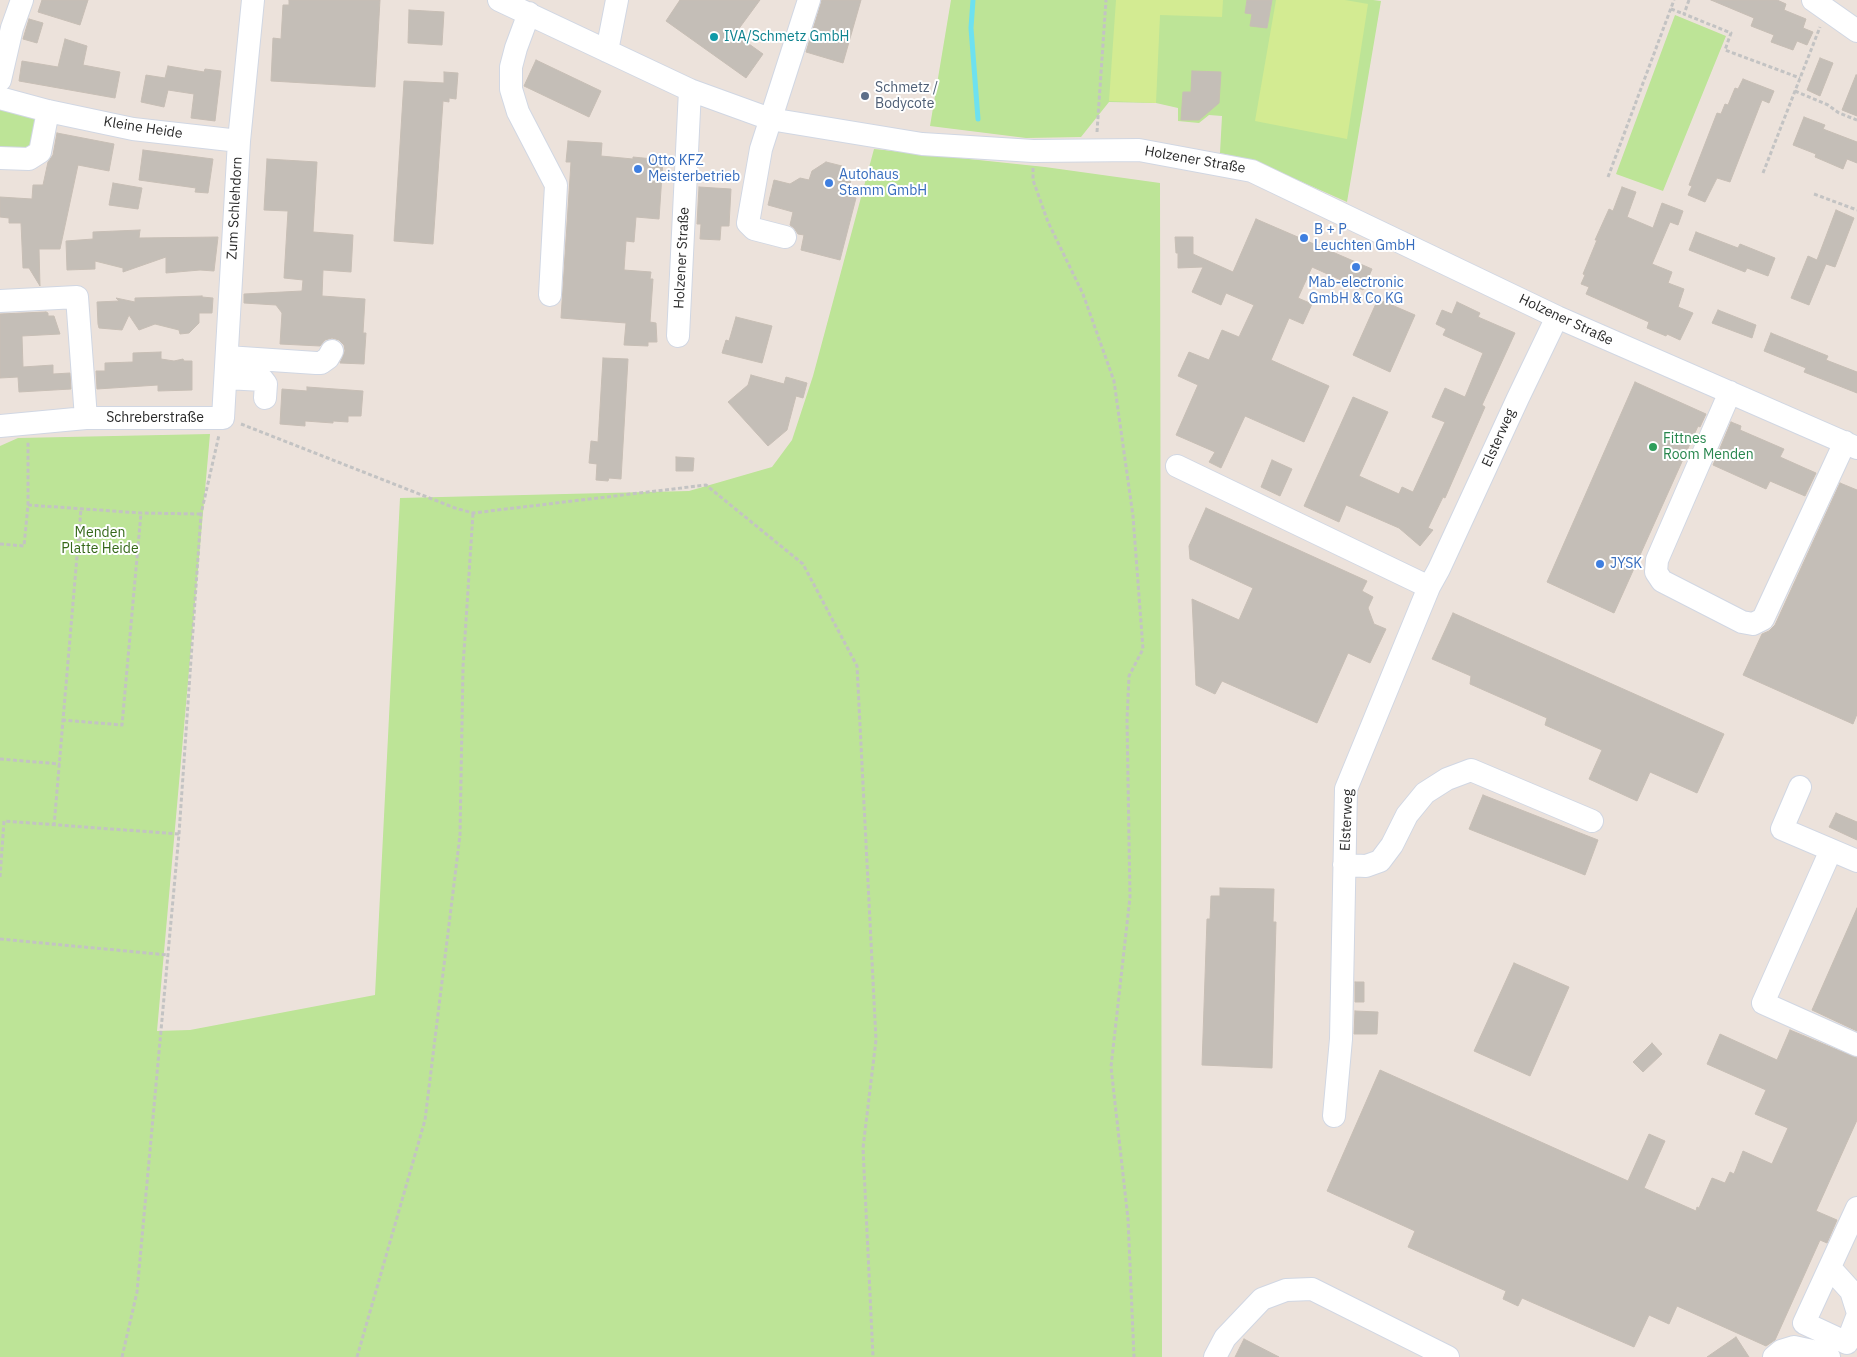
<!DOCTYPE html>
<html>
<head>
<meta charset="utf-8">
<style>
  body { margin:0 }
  canvas { display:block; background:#ece2db }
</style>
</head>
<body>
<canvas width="1857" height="1357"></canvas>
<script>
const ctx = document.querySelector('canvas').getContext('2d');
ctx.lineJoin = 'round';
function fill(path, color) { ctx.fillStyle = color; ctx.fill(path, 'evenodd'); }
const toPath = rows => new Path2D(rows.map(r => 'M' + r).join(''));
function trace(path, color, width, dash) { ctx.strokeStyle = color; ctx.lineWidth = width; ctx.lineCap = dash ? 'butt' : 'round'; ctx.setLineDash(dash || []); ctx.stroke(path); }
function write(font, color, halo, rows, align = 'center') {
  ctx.font = font + ' "IBM Plex Sans",sans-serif'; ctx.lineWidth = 4; ctx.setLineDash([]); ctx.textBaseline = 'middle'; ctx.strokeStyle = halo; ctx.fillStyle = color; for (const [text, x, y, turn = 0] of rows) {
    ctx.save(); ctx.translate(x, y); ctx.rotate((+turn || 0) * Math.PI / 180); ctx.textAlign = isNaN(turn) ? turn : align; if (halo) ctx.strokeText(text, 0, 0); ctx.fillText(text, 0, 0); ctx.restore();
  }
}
fill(toPath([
  [951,0,1373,0,1381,1,1347,202,1255,161,1220,153,1222,116,1209,115,1199,123,1178,121,1178,108,1156,103,1109,102,1081,137,1026,138,930,126],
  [1675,15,1726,36,1663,191,1616,174],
  [0,98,48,111,40,152,0,158],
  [874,149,1045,167,1160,183,1162,1357,0,1357,0,446,18,438,210,434,157,1031,190,1030,375,995,400,498,689,491,772,467,792,440,813,376]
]), '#bde497');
fill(toPath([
  [1116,0,1223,0,1222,17,1160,15,1156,103,1109,101],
  [1276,0,1345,0,1368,4,1347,139,1255,121]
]), '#d3eb92');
trace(toPath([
  [973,0,971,28,978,119]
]), '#6de1f0', 5);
const building = toPath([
  [42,0,88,0,80,25,38,12,42,0],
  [289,0,380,0,375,87,271,81,273,38,281,39,283,5,289,5,289,0],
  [680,0,760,0,735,34,763,54,746,78,666,21,680,0],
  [822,0,861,0,843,63,806,52,822,0],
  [1247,0,1272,0,1267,28,1250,26,1252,14,1245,13,1247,0],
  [1711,0,1777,0,1786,4,1784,10,1806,19,1803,28,1813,32,1807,45,1797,41,1793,50,1771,42,1774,35,1751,26,1754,18,1711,0],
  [409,10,444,12,442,45,408,43,409,10],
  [29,19,43,23,37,43,23,39,29,19],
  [65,39,87,46,83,65,120,72,115,98,19,81,22,61,58,67,65,39],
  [1820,58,1833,63,1820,96,1807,90,1820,58],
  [536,60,601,91,589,117,524,86,536,60],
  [168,66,204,72,205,69,221,71,215,121,191,118,194,94,168,90,164,107,141,102,146,75,165,78,168,66],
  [1192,71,1221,72,1219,103,1199,120,1181,120,1183,92,1191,92,1192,71],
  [444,72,458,73,456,99,449,98,449,102,443,101,433,244,394,241,404,81,444,83,444,72],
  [1856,75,1857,75,1857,116,1842,110,1856,75],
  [1743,79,1774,91,1769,103,1762,100,1730,182,1717,178,1705,202,1688,195,1692,186,1689,185,1717,113,1721,114,1725,104,1728,105,1735,88,1738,89,1743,79],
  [1804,117,1825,125,1823,129,1857,142,1857,163,1847,159,1843,169,1815,157,1816,154,1793,145,1804,117],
  [57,133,114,144,109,171,78,165,60,249,39,249,40,286,29,268,23,268,21,223,9,223,9,218,0,217,0,197,32,199,33,185,43,185,48,162,53,155,57,133],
  [568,141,602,143,601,156,633,159,633,157,663,160,659,219,636,217,634,242,626,241,624,270,651,272,650,279,653,279,650,322,656,323,657,342,648,342,648,346,624,345,626,323,561,318,571,162,566,162,568,141],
  [143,150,213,159,208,193,195,192,196,188,139,180,143,150],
  [267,159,317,162,313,232,353,235,351,272,323,270,322,296,365,299,363,333,366,333,364,364,340,363,345,351,344,345,339,340,332,338,325,340,320,346,280,344,282,313,276,305,244,303,244,294,302,291,303,280,284,278,288,211,264,210,267,159],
  [826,162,842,166,851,180,849,187,851,189,848,196,856,198,840,260,801,250,804,235,798,234,794,228,790,225,793,212,768,205,774,180,790,184,800,178,809,180,812,171,826,162],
  [113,183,142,188,138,209,109,205,113,183],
  [699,187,731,189,729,226,721,226,720,240,700,239,701,224,697,224,699,187],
  [1622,187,1636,192,1627,217,1653,228,1662,203,1683,211,1678,225,1670,222,1652,264,1672,272,1668,283,1684,289,1678,307,1693,313,1680,340,1667,334,1666,336,1647,328,1649,322,1586,294,1589,287,1581,284,1585,275,1583,274,1597,240,1595,240,1609,209,1613,211,1622,187],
  [1836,210,1854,218,1835,267,1826,264,1809,305,1791,298,1808,256,1817,260,1836,210],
  [1256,219,1372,269,1363,290,1312,267,1298,298,1312,304,1303,324,1289,318,1271,360,1329,386,1304,442,1245,416,1221,468,1209,462,1215,452,1176,435,1198,385,1178,376,1189,352,1209,360,1222,330,1239,337,1254,305,1226,293,1221,305,1192,292,1203,267,1178,268,1178,253,1176,253,1175,237,1193,237,1193,254,1233,272,1256,219],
  [140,230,139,238,218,237,214,271,200,270,166,273,166,257,123,272,123,268,95,261,95,269,67,270,66,241,93,239,93,232,140,230],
  [1696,232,1738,248,1740,244,1775,258,1768,276,1747,268,1745,272,1689,250,1696,232],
  [202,296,202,297,213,298,212,313,199,313,199,323,189,333,180,334,179,330,155,324,139,330,129,315,122,330,99,328,98,324,97,302,119,301,116,298,135,302,135,298,202,296],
  [1378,299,1415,315,1390,372,1353,355,1378,299],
  [1457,302,1480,313,1478,317,1515,333,1482,405,1485,407,1445,498,1443,497,1428,528,1433,530,1420,546,1399,528,1346,505,1339,522,1304,506,1353,397,1388,412,1359,476,1399,494,1402,487,1413,492,1445,422,1432,417,1445,388,1465,397,1483,353,1443,335,1446,329,1436,324,1442,310,1452,314,1457,302],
  [1718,310,1756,325,1752,338,1712,323,1718,310],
  [46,312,48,313,48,316,54,316,60,334,22,336,23,367,53,365,53,374,70,373,71,389,19,392,18,377,0,378,0,314,46,312],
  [736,317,772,326,762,363,722,353,726,340,729,341,736,317],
  [1771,333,1828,356,1826,360,1857,372,1857,393,1804,372,1806,368,1764,351,1771,333],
  [161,352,161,359,174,361,183,359,184,361,192,361,192,390,158,391,158,385,97,389,96,371,105,371,105,363,133,362,133,353,161,352],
  [603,358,628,359,621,479,609,478,608,481,596,480,597,464,589,463,591,441,598,442,603,358],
  [751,375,784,384,786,377,807,383,803,398,796,396,787,430,768,446,728,402,748,385,751,375],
  [1635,382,1706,414,1700,427,1698,426,1614,613,1547,582,1635,382],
  [307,387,363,391,361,416,348,416,348,422,333,421,333,423,305,421,305,426,280,424,282,389,307,391,307,387],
  [1731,422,1741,426,1740,430,1784,449,1780,457,1816,473,1805,496,1770,481,1766,489,1713,465,1731,422],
  [676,457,694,458,693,471,676,471,676,457],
  [1272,460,1292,469,1280,496,1261,487,1272,460],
  [1840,483,1857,490,1857,714,1853,724,1743,675,1762,634,1769,631,1775,625,1840,483],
  [1206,508,1367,581,1362,591,1373,597,1368,608,1374,624,1386,629,1370,663,1348,653,1317,723,1222,681,1215,694,1196,685,1192,599,1239,620,1253,588,1190,559,1189,546,1206,508],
  [1453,613,1724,734,1697,793,1650,772,1637,801,1589,779,1602,750,1545,725,1547,718,1470,684,1471,676,1432,659,1453,613],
  [1483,795,1598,840,1585,875,1469,829,1483,795],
  [1836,813,1857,822,1857,840,1829,827,1836,813],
  [1220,888,1274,889,1273,922,1276,922,1272,1068,1202,1065,1207,919,1210,919,1211,896,1220,896,1220,888],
  [1857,908,1857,1031,1812,1010,1857,908],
  [1514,963,1569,987,1530,1076,1474,1051,1514,963],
  [1355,982,1364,982,1364,1002,1355,1002,1355,982],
  [1355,1011,1378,1012,1377,1034,1354,1034,1355,1011],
  [1790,1030,1857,1058,1857,1120,1816,1211,1837,1220,1827,1243,1820,1240,1775,1340,1766,1346,1677,1306,1669,1324,1649,1315,1634,1347,1522,1298,1518,1306,1503,1299,1506,1291,1408,1247,1415,1231,1327,1191,1380,1070,1628,1181,1649,1134,1665,1141,1644,1188,1696,1211,1697,1207,1699,1208,1712,1178,1725,1183,1730,1172,1734,1174,1743,1151,1772,1164,1788,1128,1755,1114,1766,1090,1707,1064,1720,1034,1777,1060,1790,1030],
  [1652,1043,1662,1054,1643,1072,1633,1062,1652,1043],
  [1736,1337,1749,1357,1707,1357,1736,1337],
  [1244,1339,1279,1357,1235,1357,1244,1339]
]);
fill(building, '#c4beb7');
trace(building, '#c7beb5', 1);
const minor = toPath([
  [499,0,690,90,770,119,922,144,1033,151,1139,150,1252,171,1557,317,1857,448],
  [1813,0,1857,31],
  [529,13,516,48,511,67,511,89,518,112,556,185,550,295],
  [607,51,617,0],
  [0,80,12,28,22,0],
  [0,98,48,111,133,129,239,141],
  [0,158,29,159,40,152,48,111],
  [785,237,754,229,748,223,761,149,809,0],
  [0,301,77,297,86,418],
  [678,336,690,90],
  [227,357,316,363,321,363,328,358,332,351],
  [226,378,263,380,266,384,265,398],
  [1730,392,1657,560,1656,572,1662,581,1742,622,1753,624,1763,619,1845,442],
  [0,426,86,418,223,418,239,141,253,0],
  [1177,466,1429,587],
  [1800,787,1782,829,1857,861],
  [1831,850,1763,1003,1857,1045],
  [1344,865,1366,866,1380,861,1392,845,1407,815,1425,793,1447,779,1471,770,1592,821],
  [1334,1116,1341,1039,1346,789,1429,587,1439,569,1518,398,1557,317],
  [1857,1208,1804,1323,1847,1343,1857,1317],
  [1831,1269,1851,1291,1857,1310],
  [1215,1357,1225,1338,1262,1299,1286,1290,1312,1289,1448,1357],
  [1774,1357,1781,1351,1794,1347,1817,1352,1829,1357]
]);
trace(minor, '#d1d7e3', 24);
trace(toPath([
  [1689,0,1684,14,1731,33,1725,50,1800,78],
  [1671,9,1684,14],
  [1795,91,1828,105,1839,113,1857,120],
  [1097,132,1106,0],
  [1033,168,1033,180,1048,222,1083,294,1114,381,1133,516,1143,649,1129,676,1127,720,1130,897,1111,1067,1128,1219,1134,1357],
  [1763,173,1820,27],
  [1608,177,1674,0],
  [1814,194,1857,210],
  [241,424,455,508,473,513,706,485,803,564,857,666,876,1040,863,1148,873,1357],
  [28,505,141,513,201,514],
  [0,544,24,546,28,505,28,441],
  [62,720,122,725,141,513],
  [0,759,60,764],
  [54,826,81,509],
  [0,877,4,821,179,834],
  [0,939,168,955],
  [122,1357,137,1292,179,834,201,514,219,435],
  [357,1357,425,1120,460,835,463,667,473,513]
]), '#c3c3c3', 3, [4, 2.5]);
trace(minor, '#fff', 22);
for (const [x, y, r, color] of [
  [714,37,5,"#0f9aa8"],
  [865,96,5,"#5c6f8a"],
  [638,169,5,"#3f7fe0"],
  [829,183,5,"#3f7fe0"],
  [1304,238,5,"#3f7fe0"],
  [1356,267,5,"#3f7fe0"],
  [1653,447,5,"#2e9e5b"],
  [1600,564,5,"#3f7fe0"]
]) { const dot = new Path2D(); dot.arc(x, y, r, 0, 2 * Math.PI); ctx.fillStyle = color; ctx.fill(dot); trace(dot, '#fff', 2); }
write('14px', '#0d838f', '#fff', [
  ["IVA/Schmetz GmbH",724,37]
], 'left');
write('14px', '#4e5e75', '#fff', [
  ["Schmetz /",875,88],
  ["Bodycote",875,104]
], 'left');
write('14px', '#2a2a2a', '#fff', [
  ["Kleine Heide",143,128,9],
  ["Holzener Straße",1195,160,10],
  ["Zum Schlehdorn",235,208,-87],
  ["Holzener Straße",682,258,-87],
  ["Holzener Straße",1566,320,25],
  ["Schreberstraße",155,418],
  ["Elsterweg",1499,438,-66],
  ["Elsterweg",1347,820,-87]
]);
write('14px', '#366cbe', '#fff', [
  ["Otto KFZ",648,161],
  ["Meisterbetrieb",648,177],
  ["Autohaus",839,175],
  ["Stamm GmbH",839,191],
  ["B + P",1314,230],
  ["Leuchten GmbH",1314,246],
  ["Mab-electronic",1356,283,"center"],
  ["GmbH & Co KG",1356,299,"center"],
  ["JYSK",1610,564]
], 'left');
write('14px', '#27864d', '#fff', [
  ["Fittnes",1663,439],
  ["Room Menden",1663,455]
], 'left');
write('14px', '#356819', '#fff', [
  ["Menden",100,533],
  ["Platte Heide",100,549]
]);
</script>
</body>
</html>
